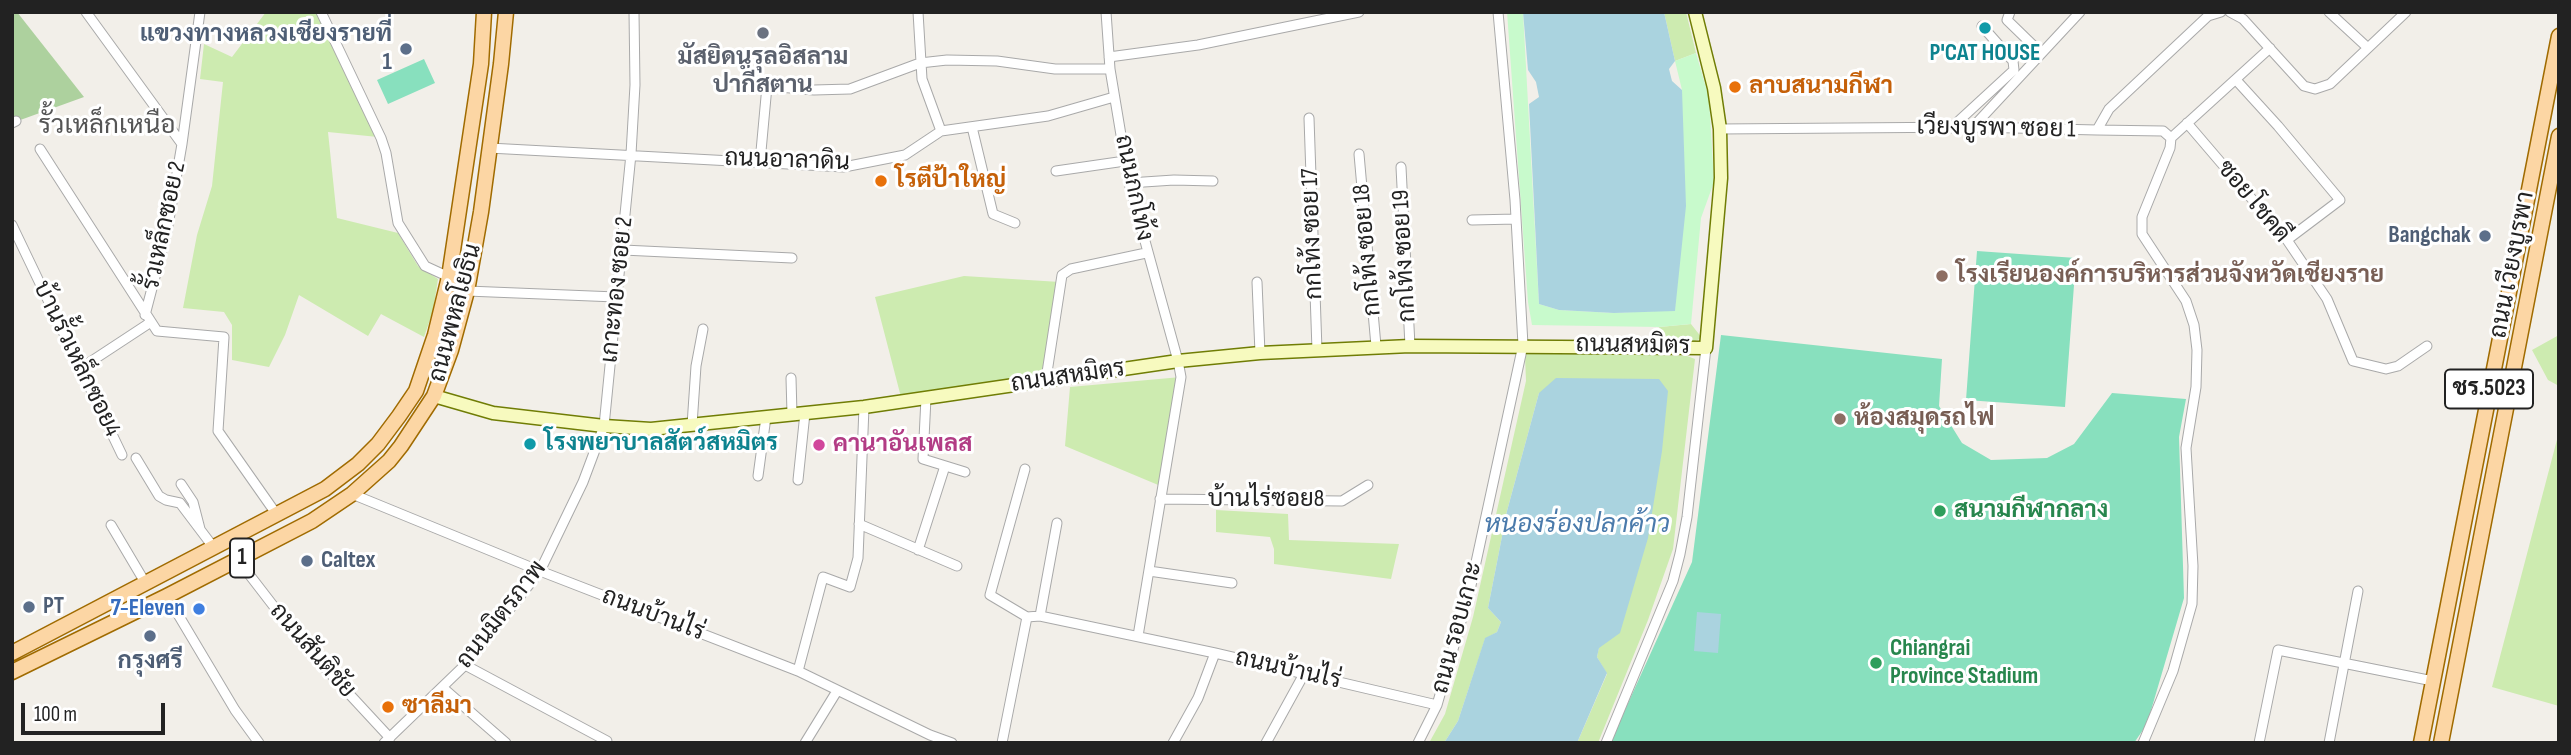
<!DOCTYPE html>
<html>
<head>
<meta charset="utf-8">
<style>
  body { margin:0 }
  #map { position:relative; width:2571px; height:755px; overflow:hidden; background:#f2efe9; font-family:"Sofia Sans Condensed",sans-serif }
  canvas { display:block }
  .frame { position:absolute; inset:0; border:14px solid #222; pointer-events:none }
  .scale { position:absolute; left:21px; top:703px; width:144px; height:32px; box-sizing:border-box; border:4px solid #222; border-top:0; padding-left:9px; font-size:21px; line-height:24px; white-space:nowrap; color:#222; -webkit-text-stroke:5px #fff; paint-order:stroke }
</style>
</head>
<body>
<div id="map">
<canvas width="2571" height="755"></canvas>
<div class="frame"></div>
<div class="scale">100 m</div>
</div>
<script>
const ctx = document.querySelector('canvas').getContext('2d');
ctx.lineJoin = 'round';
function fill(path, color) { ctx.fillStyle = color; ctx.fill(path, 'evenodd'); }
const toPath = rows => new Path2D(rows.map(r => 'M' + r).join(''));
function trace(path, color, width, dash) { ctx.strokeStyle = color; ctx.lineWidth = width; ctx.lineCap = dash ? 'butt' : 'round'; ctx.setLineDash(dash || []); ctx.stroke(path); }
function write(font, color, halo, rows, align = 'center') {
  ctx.font = font + ' "Sofia Sans Condensed",Sarabun,sans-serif'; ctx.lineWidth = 6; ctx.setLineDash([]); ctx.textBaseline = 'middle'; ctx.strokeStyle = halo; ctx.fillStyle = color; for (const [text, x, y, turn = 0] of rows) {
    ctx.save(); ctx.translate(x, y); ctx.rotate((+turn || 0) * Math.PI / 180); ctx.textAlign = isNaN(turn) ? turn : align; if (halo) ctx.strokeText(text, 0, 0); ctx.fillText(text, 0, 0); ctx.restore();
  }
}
fill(toPath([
  [266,12,317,12,378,137,328,132,337,218,398,233,418,266,438,279,433,311,424,337,381,314,368,336,299,295,285,335,269,367,232,360,232,325,224,312,183,308,197,235,212,186,223,82,200,79,204,44,232,57],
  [1664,12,1686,12,1696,53,1675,61],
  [964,276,1060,282,1046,379,902,401,875,297],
  [1691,324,1702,338,1688,344,1666,344,1659,327],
  [2559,335,2559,386,2548,380,2532,350],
  [1544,351,1687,356,1695,359,1673,549,1648,620,1602,733,1598,743,1577,743,1607,674,1597,657,1599,647,1539,393,1507,511,1488,608,1501,622,1497,632,1485,639,1458,721,1444,743,1429,743,1445,714,1473,617,1526,381,1525,356,1528,352],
  [1181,377,1163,487,1065,446,1070,387],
  [2559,432,2559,706,2492,687],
  [1216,510,1288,514,1289,540,1399,544,1391,579,1274,564,1274,549,1270,537,1216,532]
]), '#cdebb0');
fill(toPath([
  [12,12,17,12,84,97,12,123]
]), '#add19e');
fill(toPath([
  [1507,12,1523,12,1539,304,1559,310,1614,313,1675,310,1682,90,1675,61,1696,53,1709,98,1714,182,1701,218,1691,324,1659,327,1532,325,1528,302]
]), '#c8facc');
fill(toPath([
  [424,59,435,83,388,104,377,80],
  [1977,251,2076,258,2065,407,1966,400],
  [1721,335,1942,359,1939,406,1962,443,1991,460,2047,458,2074,444,2112,393,2186,399,2179,437,2184,598,2147,724,2134,743,1610,743,1692,562]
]), '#88e0be');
fill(toPath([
  [1523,12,1664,12,1675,61,1669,69,1672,81,1682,90,1686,206,1675,311,1614,313,1559,310,1539,304,1529,104,1539,97,1536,82,1528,70],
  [1556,378,1659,379,1668,391,1662,451,1648,538,1620,633,1599,648,1597,657,1607,673,1577,743,1444,743,1458,721,1485,638,1497,632,1501,622,1488,608,1507,511,1539,393],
  [1697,612,1721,614,1718,653,1694,651]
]), '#aad3df');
const street = toPath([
  [86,12,182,144],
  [321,12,381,138,386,153,398,223,425,266,449,277],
  [918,12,922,79,941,131],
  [1106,12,1110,69,1129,183,1178,361,1181,377,1138,636],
  [2010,12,2007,20,2041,53],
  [2230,12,2243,19,2304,86,2315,89,2330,84,2406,12],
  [2329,12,2368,48],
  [1109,57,1198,45,1359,12],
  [2237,81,2278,126,2340,200,2287,240],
  [1309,118,1317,350],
  [12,123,16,121],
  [2187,123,2287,240,2327,299,2353,361,2386,369,2398,366,2427,346],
  [972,127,993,214,1015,223],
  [1973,127,2080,12],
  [1951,128,2014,70,2013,61,1982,26],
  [1720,129,1973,127,2097,130,2109,109,2208,16,2221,12],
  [2097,130,2163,131,2171,138,2170,148,2142,217,2142,234,2186,301,2194,325,2197,350,2196,387,2186,448,2193,566,2192,604,2173,671,2143,743],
  [2171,138,2270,48],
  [489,148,844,167,905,155,941,131,1048,116,1114,97],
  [40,149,157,331,224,337,218,431,277,515],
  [1359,154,1376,346],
  [760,162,767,86,814,90,850,89,920,63,947,60,997,61,1055,69,1110,69],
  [1401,167,1410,346],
  [1056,171,1125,161],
  [1129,183,1174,180,1213,181],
  [1472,220,1516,219],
  [12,225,122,455],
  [623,250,792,258],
  [1257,282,1260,353],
  [467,291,616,297],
  [145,315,167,231,182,144,200,12],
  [81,368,151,322],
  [791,378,792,414],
  [1046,379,1062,275,1071,269,1146,253],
  [926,398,923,459,965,472],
  [692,425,696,366,703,329],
  [136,458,159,496,166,500,180,503,214,548],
  [1025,469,990,595,1027,617],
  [758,476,766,417],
  [798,480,805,413],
  [181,484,193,502,200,529],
  [352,494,540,571,798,671,930,735,952,743],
  [1160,499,1342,501,1368,485],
  [859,524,957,566],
  [111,525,146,584],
  [918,550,945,466],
  [238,560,302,643,390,738],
  [1149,571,1232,583],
  [167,596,235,710,259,743],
  [1040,616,1057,523],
  [465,665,607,741],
  [798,671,823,577,850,587,858,558,864,407],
  [443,688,506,743],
  [384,743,465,665,540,571,583,482,604,426,631,154,635,85,634,12],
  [805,743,837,691],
  [1002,743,1027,617,1040,616,1215,653,1437,705],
  [1173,743,1198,698,1215,653],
  [1266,743,1304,674],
  [1418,743,1437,705,1470,590,1523,345,1515,200,1498,12],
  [1606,743,1673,581,1680,554,1687,517,1706,348],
  [2259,743,2278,650,2433,681],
  [2329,743,2358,591]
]);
const secondary = toPath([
  [434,396,493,413,604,426,651,429,864,407,1178,361,1260,353,1410,346,1706,348,1721,178,1720,129,1714,88,1695,12]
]);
const primary = toPath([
  [12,653,325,489,358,464,378,444,399,416,416,391,435,335,449,277,481,64,484,12],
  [12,672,167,596,312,521,352,494,389,461,401,446,434,396,451,350,467,291,481,212,501,64,506,12],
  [2421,743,2559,36],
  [2441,743,2559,136]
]);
trace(street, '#a9a9a9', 11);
trace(secondary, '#707d05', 15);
trace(primary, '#a06b00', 17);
trace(street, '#fff', 9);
trace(secondary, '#f7fabf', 12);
trace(primary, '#fcd6a4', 14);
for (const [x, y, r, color] of [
  [1985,28,7,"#0f9aa8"],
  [763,33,7,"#6b7280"],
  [406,49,7,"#5c6f8a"],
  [1735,87,7,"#e8710a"],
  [881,181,7,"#e8710a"],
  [2485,236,7,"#5c6f8a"],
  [1942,276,7,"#8d6e63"],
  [1840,419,7,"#8d6e63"],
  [530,444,7,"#0f9aa8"],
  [819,445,7,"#d1479c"],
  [1940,511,7,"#2e9e5b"],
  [307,561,7,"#5c6f8a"],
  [29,607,7,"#5c6f8a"],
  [199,609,7,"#3f7fe0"],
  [150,636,7,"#5c6f8a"],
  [1876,663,7,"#2e9e5b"],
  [388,707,7,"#e8710a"]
]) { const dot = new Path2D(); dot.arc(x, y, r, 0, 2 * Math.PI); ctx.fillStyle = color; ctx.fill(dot); trace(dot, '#fff', 2.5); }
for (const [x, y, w] of [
  [2489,389,88],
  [242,558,24]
]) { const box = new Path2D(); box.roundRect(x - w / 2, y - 19.5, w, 39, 5); ctx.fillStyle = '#fff'; ctx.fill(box); trace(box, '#222', 2); }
write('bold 23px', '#222', null, [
  ["ชร.5023",2489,389],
  ["1",242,558]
]);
write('bold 24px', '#4e5e75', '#fff', [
  ["แขวงทางหลวงเชียงรายที่",392,35],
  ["1",392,63],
  ["Bangchak",2471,236],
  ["Caltex",321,561,"left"],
  ["PT",43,607,"left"],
  ["กรุงศรี",150,662,"center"]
], 'right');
write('bold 24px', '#0d838f', '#fff', [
  ["P'CAT HOUSE",1985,54],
  ["โรงพยาบาลสัตว์สหมิตร",544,444,"left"]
]);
write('bold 24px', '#5b616d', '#fff', [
  ["มัสยิดนูรุลอิสลาม",763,58],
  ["ปากีสตาน",763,86]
]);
write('bold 24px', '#c56008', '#fff', [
  ["ลาบสนามกีฬา",1749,87],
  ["โรตีป้าใหญ่",895,181],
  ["ซาลีมา",402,707]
], 'left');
write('24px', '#222', '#fff', [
  ["เวียงบูรพา ซอย 1",1996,129,1],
  ["ถนนอาลาดิน",787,161,2],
  ["ถนนกกโท้ง",1133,188,78],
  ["ซอย โชคดี",2253,202,50],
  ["รั้วเหล็กซอย 2",165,226,-78],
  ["กกโท้ง ซอย 17",1313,234,-92],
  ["กกโท้ง ซอย 18",1368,250,-95],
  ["กกโท้ง ซอย 19",1405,256,-93],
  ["ถนน เวียงบูรพา",2513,265,-79],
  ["เกาะทอง ซอย 2",618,290,-84],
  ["ถนนพหลโยธิน",456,313,-75],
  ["ถนนสหมิตร",1633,346,1],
  ["บ้านรั้วเหล็กซอย4",76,359,64],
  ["ถนนสหมิตร",1068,377,-8],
  ["บ้านไร่ซอย8",1266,500],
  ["ถนนมิตรภาพ",502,615,-52],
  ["ถนนบ้านไร่",653,615,21],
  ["ถนน รอบเกาะ",1458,628,-75],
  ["ถนนสันติชัย",312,651,49],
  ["ถนนบ้านไร่",1288,670,13]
]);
write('bold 24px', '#785e54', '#fff', [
  ["โรงเรียนองค์การบริหารส่วนจังหวัดเชียงราย",1956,276],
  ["ห้องสมุดรถไฟ",1854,419]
], 'left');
write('bold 24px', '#b23c85', '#fff', [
  ["คานาอันเพลส",833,445]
], 'left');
write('bold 24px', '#27864d', '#fff', [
  ["สนามกีฬากลาง",1954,511],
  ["Chiangrai",1890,649],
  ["Province Stadium",1890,677]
], 'left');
write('bold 24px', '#366cbe', '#fff', [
  ["7-Eleven",185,609]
], 'right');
write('26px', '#555', '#fff', [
  ["รั้วเหล็กเหนือ",107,126]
]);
write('italic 26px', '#4a7aab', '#fff', [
  ["หนองร่องปลาค้าว",1577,525]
]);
</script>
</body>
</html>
